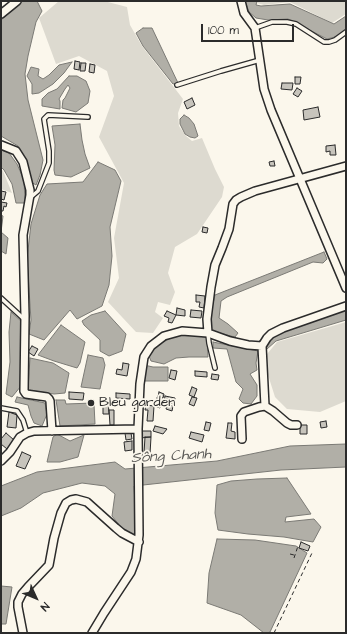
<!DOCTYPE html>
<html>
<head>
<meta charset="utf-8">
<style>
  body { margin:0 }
  #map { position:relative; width:347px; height:634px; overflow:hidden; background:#fbf7ec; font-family:"Architects Daughter",sans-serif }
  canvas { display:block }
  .frame { position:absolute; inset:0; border:2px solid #2b2b2b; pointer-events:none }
  .north { position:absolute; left:16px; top:578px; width:40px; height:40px; -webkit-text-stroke:3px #fbf7ec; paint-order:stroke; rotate:134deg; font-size:11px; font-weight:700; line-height:16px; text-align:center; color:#2b2b2b }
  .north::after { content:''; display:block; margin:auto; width:14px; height:18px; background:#2b2b2b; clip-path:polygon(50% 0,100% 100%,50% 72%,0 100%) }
  .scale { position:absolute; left:201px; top:24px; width:93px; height:18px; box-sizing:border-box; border:2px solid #2b2b2b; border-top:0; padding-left:5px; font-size:12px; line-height:14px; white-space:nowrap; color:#2b2b2b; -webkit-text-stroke:3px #fbf7ec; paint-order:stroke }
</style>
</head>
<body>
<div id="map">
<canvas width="347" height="634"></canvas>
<div class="frame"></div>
<div class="north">N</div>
<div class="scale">100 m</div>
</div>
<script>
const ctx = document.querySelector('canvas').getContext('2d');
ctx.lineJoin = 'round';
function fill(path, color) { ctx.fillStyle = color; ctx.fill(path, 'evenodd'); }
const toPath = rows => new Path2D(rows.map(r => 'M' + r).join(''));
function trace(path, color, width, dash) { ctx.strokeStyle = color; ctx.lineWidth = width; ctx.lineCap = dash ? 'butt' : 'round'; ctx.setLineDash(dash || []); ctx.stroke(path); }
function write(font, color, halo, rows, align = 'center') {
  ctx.font = font + ' "Architects Daughter",sans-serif'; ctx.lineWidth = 3.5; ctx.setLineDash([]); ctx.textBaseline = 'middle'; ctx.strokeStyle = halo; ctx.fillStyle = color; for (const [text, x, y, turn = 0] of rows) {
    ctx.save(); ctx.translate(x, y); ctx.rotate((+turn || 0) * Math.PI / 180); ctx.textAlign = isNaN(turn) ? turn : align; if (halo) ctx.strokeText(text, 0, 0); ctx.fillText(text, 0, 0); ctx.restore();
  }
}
fill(toPath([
  [59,1,104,1,127,7,130,25,142,46,183,99,178,113,179,126,186,136,192,141,202,138,215,169,224,187,222,197,197,234,175,247,168,273,175,292,170,305,158,302,155,312,163,318,153,333,136,332,108,302,119,278,114,238,124,183,99,137,114,96,107,71,79,56,56,64,39,18],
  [258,1,346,1,346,14,332,23,290,2,264,5,257,3],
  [1,169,3,171,12,193,1,189],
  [346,322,346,401,320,412,287,409,275,397,263,359,277,342]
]), '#dddad0');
const water = toPath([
  [23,1,37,1,42,11,36,22,28,56,25,74,28,100,43,160,40,175,36,185,31,182,18,146,1,136,1,20,23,1],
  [245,1,257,1,256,5,261,6,290,4,334,24,346,16,346,29,339,36,327,39,288,19,268,20,256,18,249,12,245,1],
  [143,28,152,28,178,83,173,84,143,46,136,33,143,28],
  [72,62,64,73,53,84,39,93,32,94,32,84,27,76,31,67,39,69,38,76,43,79,49,75,59,65,72,62],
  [69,76,77,76,86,81,90,91,88,103,76,112,62,108,63,100,65,98,70,88,68,85,65,89,59,99,60,101,60,109,42,106,42,99,48,93,57,89,69,76],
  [184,115,189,118,194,124,198,136,195,138,190,137,185,134,180,124,180,119,184,115],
  [80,124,82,140,85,154,90,168,71,177,55,175,54,170,55,145,52,126,80,124],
  [1,150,9,153,17,164,24,180,25,203,16,203,12,184,4,170,1,167,1,150],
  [98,162,115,170,121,181,110,227,112,256,109,285,102,306,77,319,70,310,44,340,29,334,31,320,27,259,31,224,40,195,47,184,83,182,98,162],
  [1,215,3,216,1,232,8,238,6,254,1,251,1,215],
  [324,252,327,259,323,263,313,262,227,297,221,301,219,318,228,324,238,333,235,337,211,331,210,316,215,295,324,252],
  [346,309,346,320,276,341,267,349,265,347,269,339,279,333,346,309],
  [105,311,126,334,122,351,109,356,100,351,100,340,84,325,82,321,91,315,105,311],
  [11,312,22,322,21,333,21,386,12,397,6,394,10,362,9,332,11,312],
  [61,325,85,342,80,363,77,368,54,361,38,355,61,325],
  [189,333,207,338,208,357,189,357,176,358,164,364,151,361,149,356,150,350,163,342,178,334,189,333],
  [213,342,258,351,256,363,257,370,250,374,257,385,257,396,251,404,243,403,239,399,243,389,236,382,227,349,213,348,213,342],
  [88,355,103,358,105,365,100,389,81,387,88,355],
  [30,358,53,363,69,373,65,393,54,394,28,390,30,358],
  [144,365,153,367,168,367,168,381,144,381,143,379,144,365],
  [17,397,45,403,47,414,42,426,34,423,31,416,28,405,15,402,17,397],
  [56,400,65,400,66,404,93,403,94,404,95,424,60,426,56,400],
  [57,434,70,441,84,435,78,457,60,462,47,462,53,437,57,434],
  [346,444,346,467,281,470,134,486,137,538,124,531,112,516,115,494,105,486,82,483,43,493,21,508,1,516,1,486,37,472,115,462,125,469,217,461,290,446,346,444],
  [287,478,311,514,286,517,285,522,314,519,321,527,313,542,284,537,248,534,218,530,215,513,217,485,231,481,257,479,287,478],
  [217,539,255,540,296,546,307,553,270,632,268,633,264,633,241,615,207,603,209,573,217,539],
  [1,586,12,587,6,624,1,624,1,586]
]);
fill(water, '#b1afa7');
trace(water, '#7b7a75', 1);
const building = toPath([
  [75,61,80,62,79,70,74,69,75,61],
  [81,63,86,63,85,71,80,71,81,63],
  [90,64,95,65,94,73,89,72,90,64],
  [295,77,301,77,300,84,295,84,295,77],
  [282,83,293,83,292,90,281,89,282,83],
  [297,88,302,91,298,97,293,94,297,88],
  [192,98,195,105,187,109,184,102,192,98],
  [318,107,320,117,304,120,303,110,318,107],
  [335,145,336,155,330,155,330,151,326,152,326,146,335,145],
  [274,161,275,166,270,166,269,162,274,161],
  [1,191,6,192,4,200,1,199,1,191],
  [1,202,7,203,6,207,4,206,3,211,1,211,1,202],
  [203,227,208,228,207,233,202,232,203,227],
  [196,295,205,296,204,308,199,307,200,302,196,302,196,295],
  [177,308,185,310,185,316,176,315,177,308],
  [191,310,202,311,201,318,190,317,191,310],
  [167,311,176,315,172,323,168,322,169,318,164,316,167,311],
  [32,346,38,349,34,356,28,352,32,346],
  [123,363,129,364,127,376,116,374,117,369,122,370,123,363],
  [171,370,177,371,175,380,169,378,171,370],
  [195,371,207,372,207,377,195,376,195,371],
  [212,374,219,375,218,380,211,379,212,374],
  [192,387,197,389,194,397,189,395,192,387],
  [69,392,84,393,83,400,69,399,69,392],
  [159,392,164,394,163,398,158,397,159,392],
  [116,393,130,394,130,399,116,398,116,393],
  [165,396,175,398,174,404,164,402,165,396],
  [192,397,197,398,194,406,189,404,192,397],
  [157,398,162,399,160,408,155,406,157,398],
  [103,400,108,400,109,414,103,414,103,400],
  [146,405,154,406,153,421,147,421,148,410,145,410,146,405],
  [167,405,173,406,172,411,166,409,167,405],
  [109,410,114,410,114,425,110,425,109,410],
  [9,412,17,415,16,428,7,427,9,412],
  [326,421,327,427,321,428,320,422,326,421],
  [206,422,211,423,209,431,204,430,206,422],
  [228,423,232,423,231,431,235,432,235,439,226,438,228,423],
  [300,425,307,425,307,434,300,434,300,425],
  [155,426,167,429,163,434,153,431,155,426],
  [139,431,151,431,151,437,140,438,139,431],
  [191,432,204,435,202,442,189,438,191,432],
  [6,433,14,440,7,449,1,444,1,439,6,433],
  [125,433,131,433,132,439,126,440,125,433],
  [145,437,151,437,150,454,144,453,145,437],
  [132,441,132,450,125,451,124,442,132,441],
  [22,452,31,456,25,469,16,466,22,452],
  [301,542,310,546,308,551,299,548,301,542]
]);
fill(building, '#c7c4bc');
trace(building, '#2b2b2b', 1);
const service = toPath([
  [255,28,272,22,287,22,296,24,324,42,329,42,335,40,346,32],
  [177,85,221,71,260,60],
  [31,197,38,191,49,163,49,151,44,119,48,115,88,117],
  [1,298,24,319],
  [208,334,209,343,215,368],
  [1,408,17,411,23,420,27,433]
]);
const minor = toPath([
  [241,1,244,13,255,28,264,89,271,110,346,288],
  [1,14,17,1],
  [1,145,16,151,23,162,30,190,30,195,23,235,25,316,24,391,26,394,47,397,49,399,50,401,52,431],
  [208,333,207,319,211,287,215,265,222,248,229,229,233,204,236,200,241,197,255,191,346,166],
  [265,406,262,346,267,338,271,334,283,328,346,306],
  [242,439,241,416,244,412,259,407,265,406,273,411,287,423,291,425,297,425],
  [1,461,10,452,20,437,27,433,34,431,138,429],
  [23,633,18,607,18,602,22,594,28,587,49,565,54,538,61,513,66,503,71,500,76,499,87,502,116,528,122,533,139,542],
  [92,633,104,613,131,572,136,559,139,535,138,429,140,384,144,357,151,346,164,336,182,331,208,333,230,341,248,345,262,346]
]);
trace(service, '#2b2b2b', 6);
trace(minor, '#2b2b2b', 10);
trace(toPath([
  [290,554,294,555],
  [294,558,298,546],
  [274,633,312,553]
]), '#2b2b2b', 1, [4, 3]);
trace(service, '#fbf7ec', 3.5);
trace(minor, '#fbf7ec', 7);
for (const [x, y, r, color] of [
  [91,403,4,"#2b2b2b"]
]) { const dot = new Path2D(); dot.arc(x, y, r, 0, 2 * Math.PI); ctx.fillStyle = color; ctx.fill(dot); trace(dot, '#fbf7ec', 1.5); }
write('14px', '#2b2b2b', '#fbf7ec', [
  ["Bleu garden",99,403]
], 'left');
write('italic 15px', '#5a5956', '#fbf7ec', [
  ["Sông Chanh",171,457,-3]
]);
</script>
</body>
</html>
